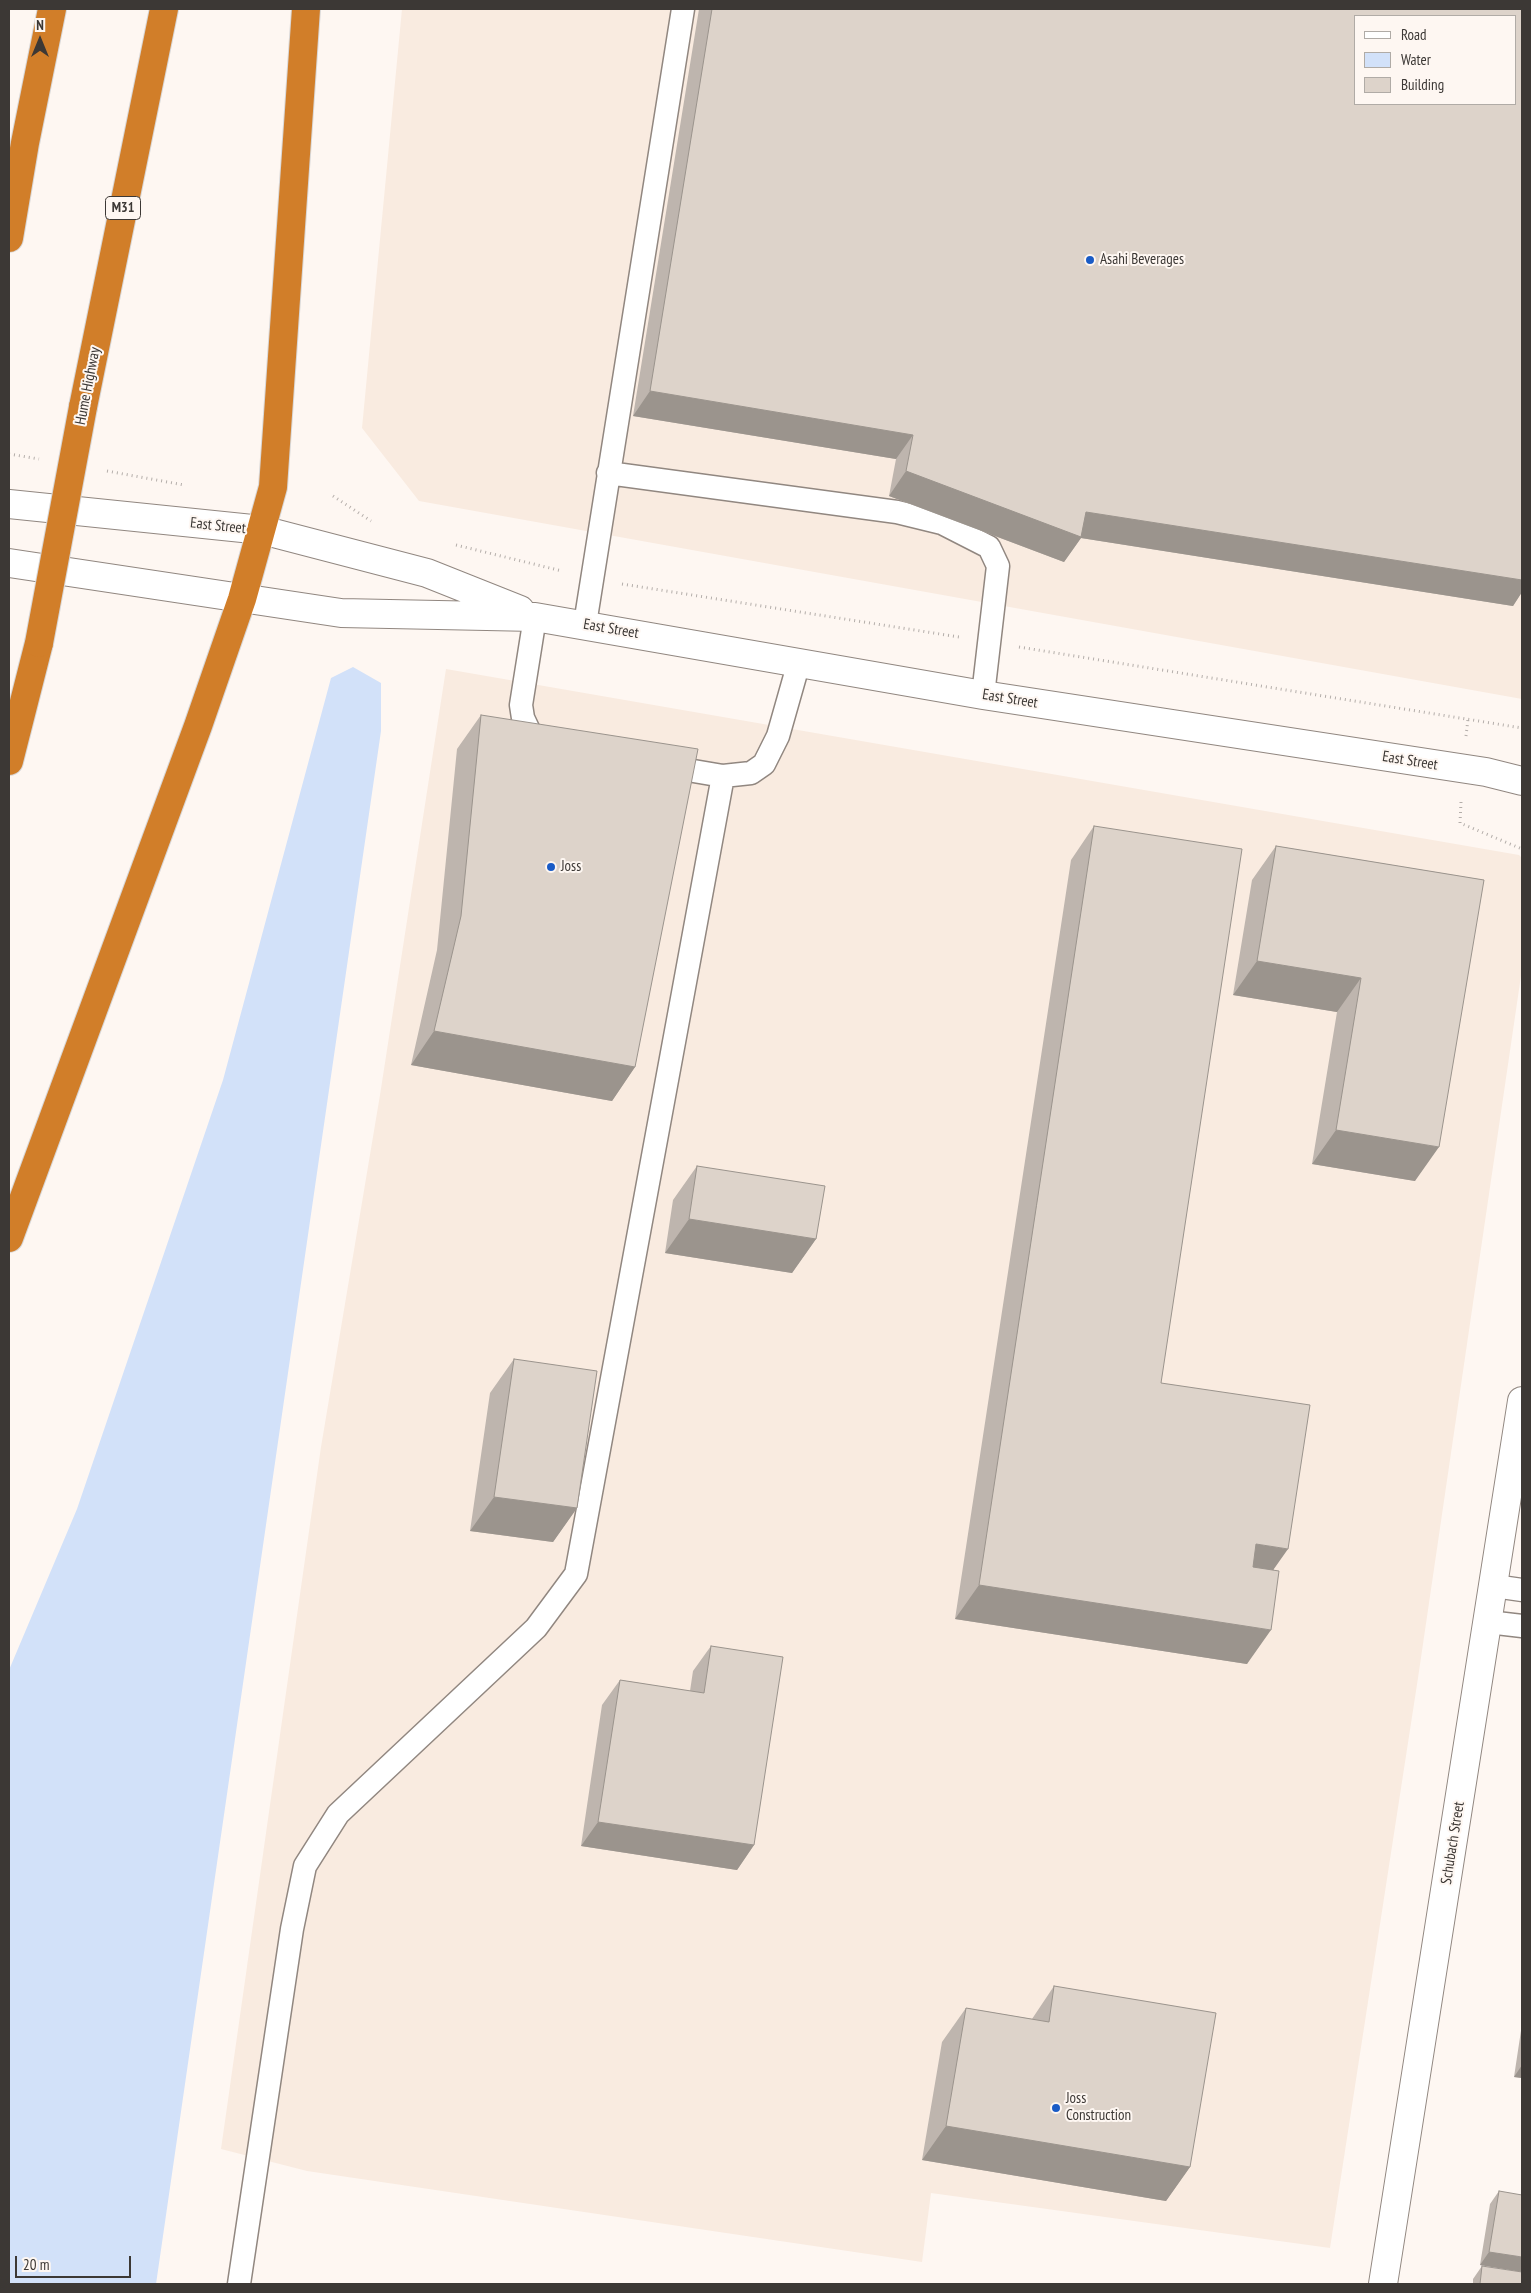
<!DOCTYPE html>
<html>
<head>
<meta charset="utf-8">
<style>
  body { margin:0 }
  #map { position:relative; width:1531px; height:2293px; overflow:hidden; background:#fef7f2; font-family:"PT Sans Narrow",sans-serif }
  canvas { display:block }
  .frame { position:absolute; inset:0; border:10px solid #3c3835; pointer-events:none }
  .legend { position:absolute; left:1354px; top:15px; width:162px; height:90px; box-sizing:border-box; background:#fef7f2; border:1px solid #b0aba6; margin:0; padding:6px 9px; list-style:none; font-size:15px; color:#3c3835 }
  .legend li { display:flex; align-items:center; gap:10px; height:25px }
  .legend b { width:25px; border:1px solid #b0aba6 }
  .north { position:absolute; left:15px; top:15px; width:50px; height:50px; -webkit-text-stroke:4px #fef7f2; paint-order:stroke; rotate:0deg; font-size:14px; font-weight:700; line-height:20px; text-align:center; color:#3c3835 }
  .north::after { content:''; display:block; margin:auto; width:18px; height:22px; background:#3c3835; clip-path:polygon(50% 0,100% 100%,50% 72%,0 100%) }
  .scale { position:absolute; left:15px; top:2256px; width:116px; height:22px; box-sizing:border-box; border:2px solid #3c3835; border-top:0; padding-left:6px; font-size:15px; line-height:18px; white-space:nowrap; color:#3c3835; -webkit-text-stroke:4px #fef7f2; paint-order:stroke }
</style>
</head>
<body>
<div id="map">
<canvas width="1531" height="2293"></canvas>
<div class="frame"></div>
<ul class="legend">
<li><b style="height:6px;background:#fff"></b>Road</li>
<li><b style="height:14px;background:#d2e1f9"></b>Water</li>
<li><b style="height:14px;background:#ddd3ca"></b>Building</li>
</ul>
<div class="north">N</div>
<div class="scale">20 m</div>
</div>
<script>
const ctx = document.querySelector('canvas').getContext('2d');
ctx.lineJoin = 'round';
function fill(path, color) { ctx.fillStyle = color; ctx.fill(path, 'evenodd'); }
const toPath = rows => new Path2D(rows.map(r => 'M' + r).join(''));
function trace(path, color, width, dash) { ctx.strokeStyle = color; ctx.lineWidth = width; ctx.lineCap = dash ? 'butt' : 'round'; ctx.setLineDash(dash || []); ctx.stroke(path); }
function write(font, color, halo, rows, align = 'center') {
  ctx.font = font + ' "PT Sans Narrow",sans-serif'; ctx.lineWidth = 4; ctx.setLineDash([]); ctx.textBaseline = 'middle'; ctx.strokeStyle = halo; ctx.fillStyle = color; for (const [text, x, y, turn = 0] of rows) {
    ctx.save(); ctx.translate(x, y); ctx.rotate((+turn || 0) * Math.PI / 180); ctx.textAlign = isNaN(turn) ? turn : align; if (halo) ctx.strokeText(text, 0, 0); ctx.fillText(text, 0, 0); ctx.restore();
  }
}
fill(toPath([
  [402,9,1522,9,1522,699,419,501,362,428],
  [1355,16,1515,16,1515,104,1355,104],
  [446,669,1519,855,1522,858,1522,969,1418,1678,1330,2248,931,2193,922,2262,307,2171,221,2149,321,1447,380,1095]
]), '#f9ebe0');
fill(toPath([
  [353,667,381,683,381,731,156,2284,9,2284,9,1670,77,1509,223,1080,331,678]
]), '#d2e1f9');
const lane = toPath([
  [608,473,897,512,942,523,989,547,998,566,983,695],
  [535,617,521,705,523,718,531,735,545,743],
  [585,624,683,9],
  [664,766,723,776,751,773,764,764,778,736,799,662],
  [1494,1586,1522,1590],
  [1488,1622,1522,1626],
  [239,2284,292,1929,305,1866,338,1814,536,1628,576,1574,723,776]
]);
const street = toPath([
  [1383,2284,1522,1401]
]);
const secondary = toPath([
  [9,504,262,530,427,573,520,610],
  [9,563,341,613,535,617,983,695,1486,772,1522,781]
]);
const highway = toPath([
  [9,238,25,143,52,9],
  [83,407,164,9],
  [9,761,39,643],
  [9,1238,198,726,242,599,273,487,306,9]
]);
trace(lane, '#918780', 25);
trace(street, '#918780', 30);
trace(secondary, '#918780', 30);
trace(highway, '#d8d7d7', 30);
trace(toPath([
  [9,454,39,459],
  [107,471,184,485],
  [333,496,371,521],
  [456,545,562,571],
  [622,584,959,637],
  [1019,647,1522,728],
  [1466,736,1468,719],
  [1461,802,1460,823,1522,849]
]), '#b4aeaa', 3, [1, 4]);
trace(lane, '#fff', 22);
trace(street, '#fff', 28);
trace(secondary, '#fff', 28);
trace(highway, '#d17e29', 28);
const highwayBridge = toPath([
  [39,643,83,407]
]);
trace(highwayBridge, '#d8d7d7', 30, []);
trace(highwayBridge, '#d17e29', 28);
fill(toPath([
  [699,9,1522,9,1522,592,1513,606,1081,538,1064,562,889,496,896,459,633,416],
  [481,715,635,1067,612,1101,411,1065,437,950,457,749],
  [1094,826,1161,1383,1274,1570,1247,1664,955,1619,1071,860],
  [1276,846,1484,880,1415,1181,1312,1164,1337,1012,1233,995,1252,880],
  [697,1166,816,1239,792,1273,665,1253,673,1200],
  [514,1359,577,1508,553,1542,470,1531,490,1393],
  [711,1646,754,1845,737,1870,581,1846,602,1705,620,1680,690,1691,693,1671],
  [1054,1986,1190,2167,1166,2201,922,2160,942,2042,966,2008,1032,2019],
  [1522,2024,1522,2078,1514,2077],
  [1499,2191,1522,2272,1480,2265,1490,2204],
  [1482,2266,1522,2284,1473,2284,1473,2279]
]), '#beb5ae');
fill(toPath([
  [650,391,913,435,896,459,633,416],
  [906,471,1086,512,1522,580,1522,592,1513,606,1081,538,1064,562,889,496],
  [1257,961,1361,978,1337,1012,1233,995],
  [434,1031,635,1067,612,1101,411,1065],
  [1336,1130,1439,1147,1415,1181,1312,1164],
  [689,1219,816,1239,792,1273,665,1253],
  [494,1497,577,1508,553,1542,470,1531],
  [1256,1544,1288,1549,1264,1583,1232,1578],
  [979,1585,1271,1630,1247,1664,955,1619],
  [598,1822,754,1845,737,1870,581,1846],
  [1522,2065,1522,2078,1514,2077],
  [946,2126,1190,2167,1166,2201,922,2160],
  [1489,2252,1522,2257,1522,2272,1480,2265]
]), '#9b948d');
const building = toPath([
  [712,9,1522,9,1522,580,1086,512,1081,537,906,471,913,435,650,391,712,9],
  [1355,16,1515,16,1515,104,1355,104,1355,16],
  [481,715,698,749,635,1067,434,1031,461,916,481,715],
  [1094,826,1242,849,1161,1383,1310,1405,1288,1549,1256,1544,1253,1567,1279,1571,1271,1630,979,1585,1094,826],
  [1276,846,1484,880,1439,1147,1336,1130,1361,978,1257,961,1276,846],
  [697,1166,825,1186,816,1239,689,1219,697,1166],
  [514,1359,597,1371,577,1508,494,1497,514,1359],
  [711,1646,783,1657,754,1845,598,1822,620,1680,704,1693,711,1646],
  [1054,1986,1216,2013,1190,2167,946,2126,966,2008,1049,2022,1054,1986],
  [1499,2191,1522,2195,1522,2257,1489,2252,1499,2191],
  [1482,2266,1522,2272,1522,2284,1480,2284,1482,2266]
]);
fill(building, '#ddd3ca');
trace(building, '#9b948d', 1);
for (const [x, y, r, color] of [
  [1090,260,5,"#195bc6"],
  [551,867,5,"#195bc6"],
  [1056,2108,5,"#195bc6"]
]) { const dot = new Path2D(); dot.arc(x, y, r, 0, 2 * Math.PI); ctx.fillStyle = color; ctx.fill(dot); trace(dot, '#fef7f2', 2); }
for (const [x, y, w] of [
  [123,208,35]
]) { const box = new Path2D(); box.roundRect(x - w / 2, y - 11.5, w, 23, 4); ctx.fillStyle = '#fef7f2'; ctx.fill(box); trace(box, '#3c3835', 1); }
write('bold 14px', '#3c3835', null, [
  ["M31",123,208]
]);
write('15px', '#3c3835', '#fef7f2', [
  ["Asahi Beverages",1100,260],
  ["Joss",561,867],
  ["Joss",1066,2099],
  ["Construction",1066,2116]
], 'left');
write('15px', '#3c3835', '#fef7f2', [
  ["Hume Highway",88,386,-79],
  ["East Street",218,526,6],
  ["East Street",611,629,10],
  ["East Street",1010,699,9],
  ["East Street",1410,761,9],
  ["Schubach Street",1453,1843,-81]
]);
</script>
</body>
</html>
